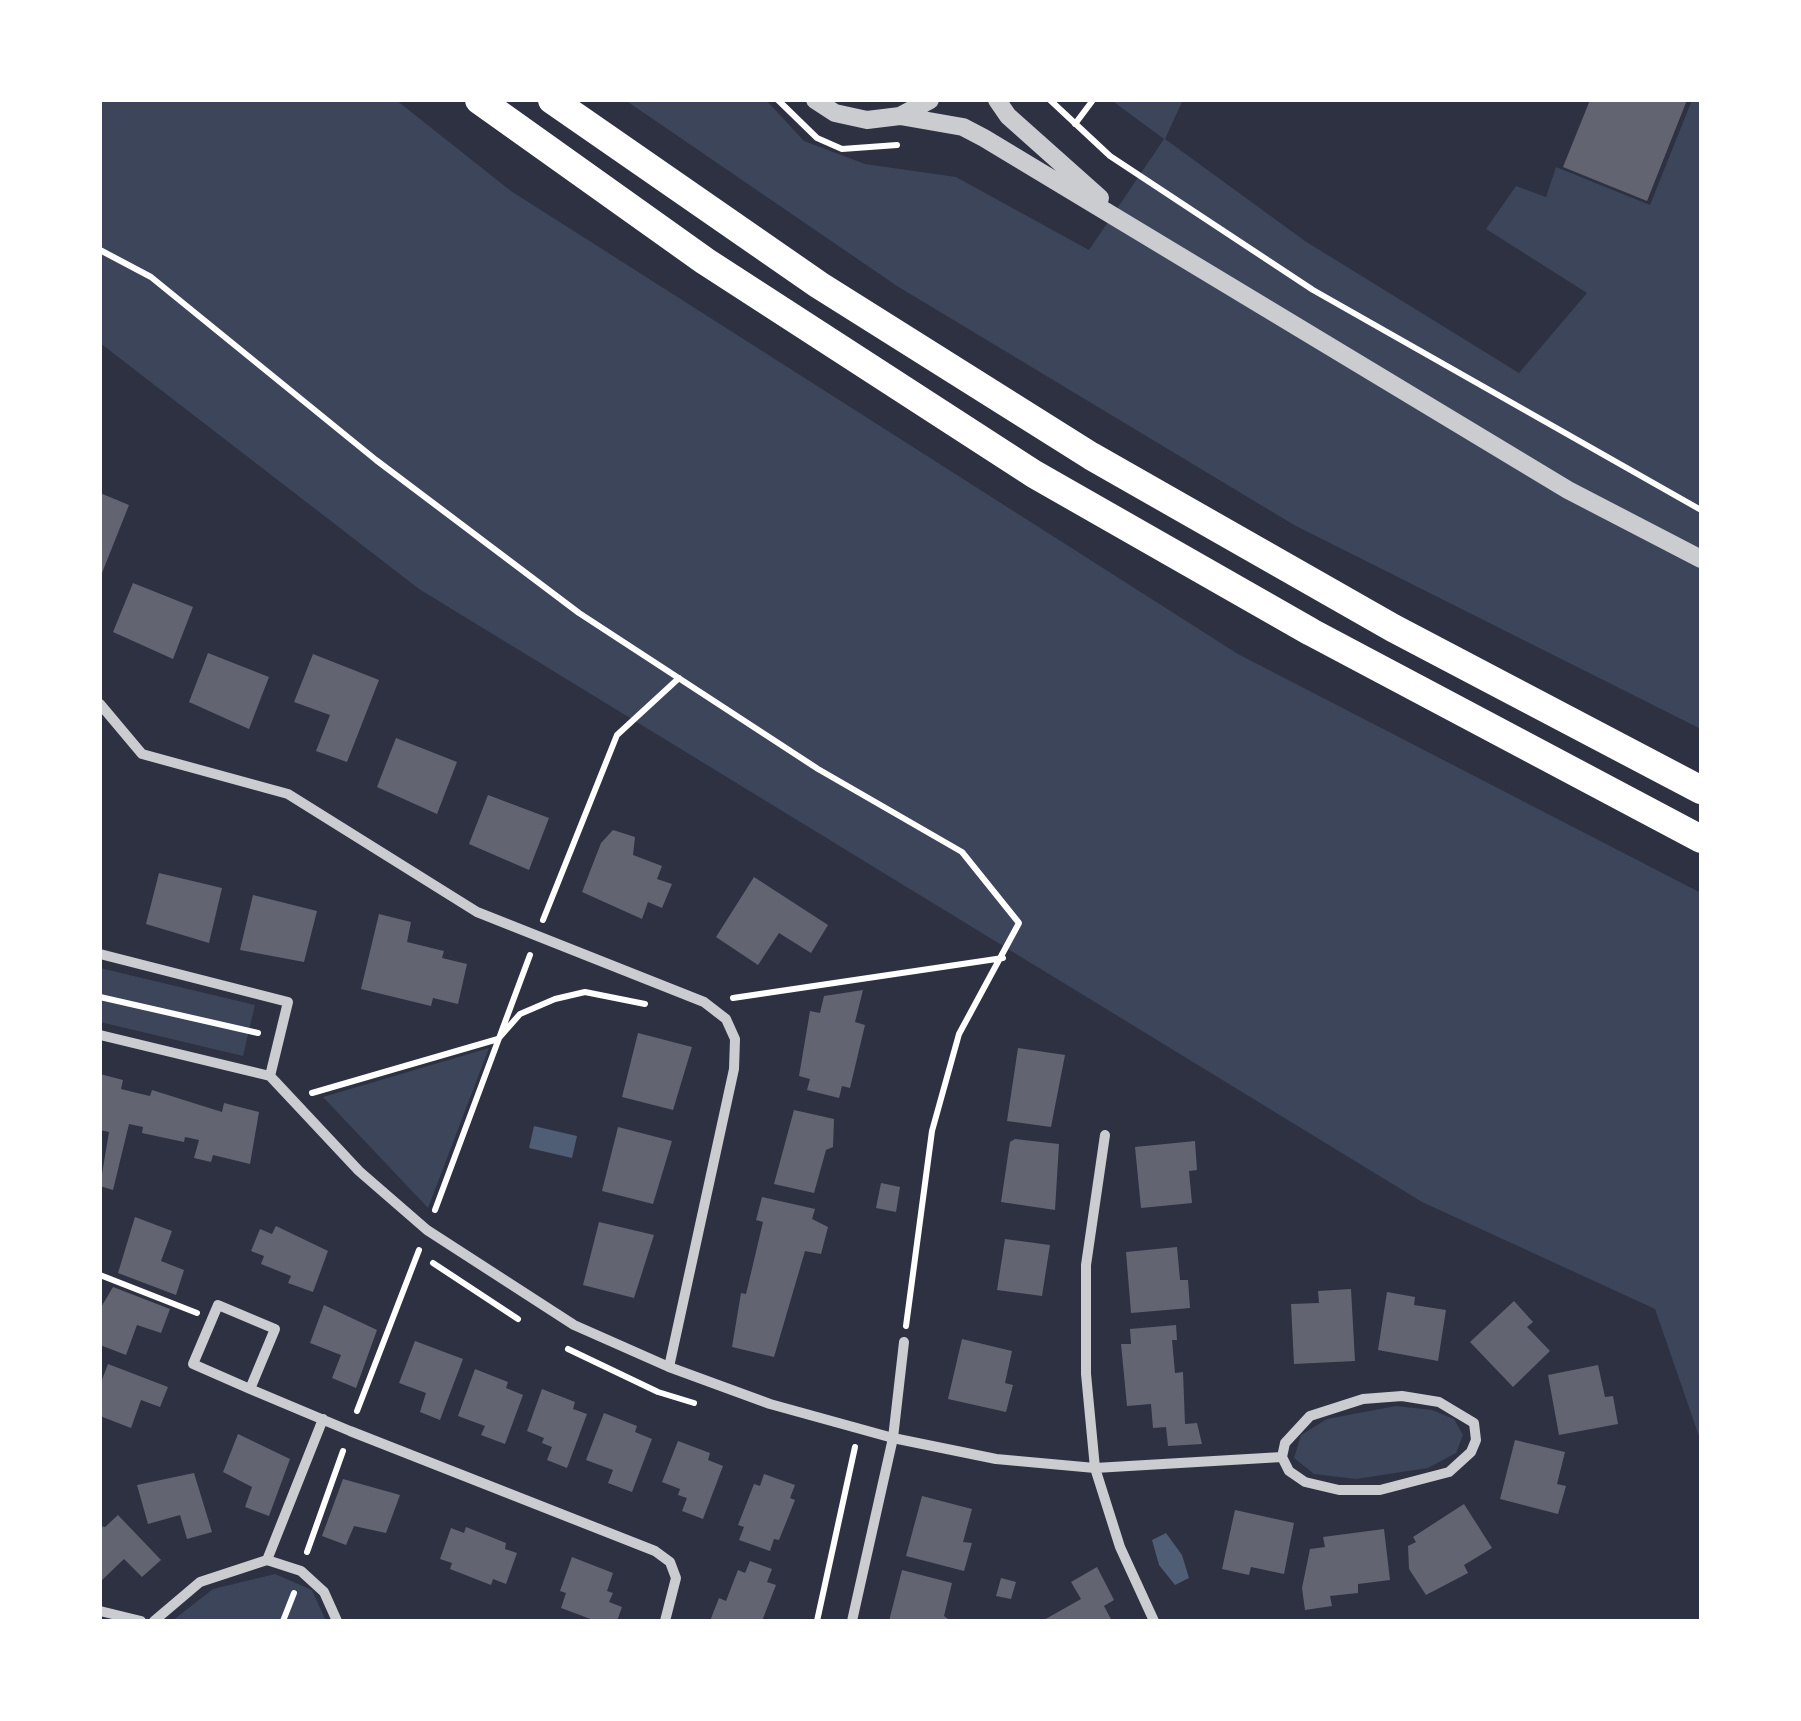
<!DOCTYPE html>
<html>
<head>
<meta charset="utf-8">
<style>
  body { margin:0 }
  #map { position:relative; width:1801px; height:1721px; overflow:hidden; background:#2d3142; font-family:"Work Sans",sans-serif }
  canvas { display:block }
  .frame { position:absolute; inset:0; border:102px solid #fff; pointer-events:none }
</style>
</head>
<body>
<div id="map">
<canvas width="1801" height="1721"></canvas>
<div class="frame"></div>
</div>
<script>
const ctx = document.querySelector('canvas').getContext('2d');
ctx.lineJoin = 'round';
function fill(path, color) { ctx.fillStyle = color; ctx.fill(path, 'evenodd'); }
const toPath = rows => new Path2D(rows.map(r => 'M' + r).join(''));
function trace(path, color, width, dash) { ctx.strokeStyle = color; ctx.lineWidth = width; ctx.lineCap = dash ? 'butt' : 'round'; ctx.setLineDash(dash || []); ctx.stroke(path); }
fill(toPath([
  [100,100,396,100,511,191,1238,654,1701,893,1701,1442,1655,1309,1422,1202,419,589,100,343],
  [625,100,766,100,804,141,865,164,956,177,1089,250,1164,139,1111,100,1183,100,1165,139,1305,241,1519,373,1587,293,1486,229,1516,186,1546,197,1556,167,1650,205,1692,100,1701,100,1701,729,1294,525,897,286],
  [100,968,255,1005,243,1056,100,1022],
  [489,1048,428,1208,323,1097],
  [1396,1406,1432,1410,1454,1419,1463,1435,1456,1453,1428,1468,1356,1479,1314,1474,1294,1458,1301,1435,1327,1419],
  [275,1574,312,1590,326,1621,172,1621,213,1589]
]), '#3c4559');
fill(toPath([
  [534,1126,577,1136,572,1158,529,1148],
  [1166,1533,1182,1555,1189,1578,1175,1585,1159,1565,1152,1540]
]), '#4f5d75');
fill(toPath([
  [1590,100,1687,100,1647,201,1563,167],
  [100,493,129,505,100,578],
  [133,583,193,607,173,659,113,632],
  [208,653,269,677,249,729,189,702],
  [313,654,379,680,347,762,316,751,330,715,294,702],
  [396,738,457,762,437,814,377,787],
  [488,795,549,818,529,870,469,844],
  [613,830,635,837,633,855,662,866,657,879,672,884,662,908,648,902,642,919,582,892,601,843],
  [159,873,222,888,209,943,146,924],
  [754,877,828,925,811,953,779,933,758,965,716,937],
  [253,895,317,911,304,962,240,950],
  [379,914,411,922,407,942,444,951,442,958,467,964,458,1004,433,998,431,1006,361,989],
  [863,990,855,1022,865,1025,850,1088,842,1086,839,1098,807,1090,810,1079,799,1076,810,1011,820,1013,824,996],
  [638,1033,692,1047,673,1110,622,1097],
  [1018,1048,1065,1055,1051,1127,1007,1121],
  [100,1074,123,1080,121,1089,137,1093,150,1096,152,1090,222,1112,224,1103,259,1112,250,1164,213,1155,211,1162,194,1158,199,1140,185,1137,184,1142,142,1133,143,1127,129,1124,113,1190,100,1186,109,1132,100,1130],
  [794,1110,834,1119,833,1147,826,1150,814,1193,774,1184],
  [618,1127,672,1141,653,1204,602,1191],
  [1015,1139,1059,1144,1055,1210,1001,1202,1010,1142],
  [1195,1141,1197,1170,1189,1171,1192,1203,1141,1208,1135,1147],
  [881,1183,900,1187,896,1212,876,1208],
  [762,1197,815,1209,812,1219,828,1227,821,1254,805,1251,774,1357,732,1347,741,1293,746,1294,763,1222,756,1220],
  [135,1217,172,1231,161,1261,184,1270,176,1295,118,1273],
  [599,1222,654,1235,634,1298,583,1285],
  [276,1226,328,1251,313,1292,288,1283,291,1276,261,1264,264,1256,251,1251,260,1229,272,1234],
  [1005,1239,1050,1245,1042,1296,997,1290],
  [1177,1247,1180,1280,1188,1280,1190,1308,1131,1313,1126,1252],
  [113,1287,170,1309,161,1333,137,1325,126,1355,100,1345,100,1309],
  [1351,1289,1355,1361,1294,1364,1291,1304,1319,1303,1318,1291],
  [1387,1292,1415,1297,1414,1305,1446,1310,1438,1361,1378,1350],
  [1514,1301,1533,1322,1527,1327,1550,1351,1513,1387,1470,1342],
  [324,1305,377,1330,356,1388,332,1378,341,1355,310,1343],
  [1176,1325,1177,1340,1172,1340,1175,1373,1183,1372,1185,1424,1197,1423,1202,1444,1168,1446,1166,1427,1153,1428,1151,1404,1127,1406,1121,1344,1131,1344,1130,1329],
  [962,1339,1012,1351,1005,1383,1013,1385,1006,1412,948,1399],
  [415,1341,463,1359,440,1420,420,1412,426,1393,399,1383],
  [108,1364,168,1387,160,1407,141,1400,131,1428,100,1416,100,1385],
  [1598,1365,1605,1397,1613,1396,1618,1424,1559,1435,1548,1375],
  [475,1369,508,1382,506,1388,523,1395,505,1444,481,1435,485,1426,458,1416],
  [542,1389,575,1402,573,1409,587,1414,567,1468,547,1460,552,1447,542,1443,544,1438,527,1431],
  [604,1413,637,1426,635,1432,652,1439,632,1492,608,1483,613,1470,586,1460],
  [238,1434,290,1459,269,1516,245,1507,252,1487,223,1472],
  [1515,1440,1565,1452,1557,1484,1566,1486,1558,1514,1500,1499],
  [678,1441,710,1453,708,1460,723,1466,703,1519,682,1511,687,1498,678,1495,680,1489,662,1482],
  [194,1473,212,1532,187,1539,180,1515,148,1524,137,1485],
  [764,1474,795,1485,790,1498,795,1500,779,1540,774,1539,770,1551,739,1540,744,1527,738,1525,754,1484,760,1486],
  [343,1479,400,1495,386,1533,354,1526,346,1545,322,1536],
  [922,1496,972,1509,963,1542,972,1543,964,1571,906,1556],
  [1464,1504,1492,1548,1464,1565,1468,1573,1426,1595,1409,1569,1408,1546,1416,1542,1413,1537],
  [1235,1510,1294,1523,1284,1574,1251,1567,1249,1575,1222,1569],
  [118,1515,161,1560,142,1577,124,1559,100,1582,100,1526,105,1527],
  [466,1527,506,1543,505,1549,517,1553,506,1584,493,1579,491,1585,450,1569,452,1563,440,1559,451,1528,464,1533],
  [1384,1529,1390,1580,1358,1584,1358,1593,1330,1596,1332,1606,1305,1610,1302,1588,1310,1549,1325,1547,1323,1537],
  [572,1557,613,1573,607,1591,613,1593,609,1602,622,1607,617,1621,596,1621,561,1608,566,1593,560,1591],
  [750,1561,772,1569,767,1582,776,1585,762,1621,710,1621,719,1598,726,1601,738,1570,745,1573],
  [1097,1567,1114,1600,1104,1606,1112,1621,1042,1621,1081,1599,1071,1582],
  [902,1570,952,1583,944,1616,951,1621,889,1621],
  [1001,1578,1016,1582,1011,1599,996,1596]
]), '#626471');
trace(toPath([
  [778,100,817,138,842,149,897,145],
  [1050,100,1110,156,1313,290,1701,510],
  [1075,124,1093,100],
  [100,250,151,277,376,460,579,613,818,769,962,852,1019,923,959,1034,932,1131,906,1326],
  [543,920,617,735,679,678],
  [100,997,258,1033],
  [733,998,1003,958],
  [312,1093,498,1039,520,1014,555,999,585,992,645,1004],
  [435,1210,530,955],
  [433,1263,518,1319],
  [100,1275,197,1313],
  [568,1349,658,1392,694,1403],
  [357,1411,419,1250],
  [307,1552,343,1451],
  [283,1621,294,1593],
  [817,1621,855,1447]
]), '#fff', 6);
trace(toPath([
  [100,704,142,754,288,794,477,912,704,1002,726,1019,735,1039,734,1069,669,1367],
  [100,954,288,1002,270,1076,100,1035],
  [270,1076,359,1171,427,1230,574,1325,669,1367,770,1404,893,1438,996,1459,1095,1468,1282,1457],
  [1105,1135,1086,1265,1086,1374,1095,1468,1120,1547,1154,1621],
  [250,1389,275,1329,218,1305,193,1364,250,1389,350,1431,655,1551,670,1562,676,1578,665,1621],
  [1402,1396,1439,1402,1474,1423,1476,1440,1471,1452,1449,1472,1380,1490,1339,1490,1305,1482,1289,1471,1282,1457,1285,1443,1310,1416,1363,1399,1402,1396],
  [267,1560,323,1419],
  [100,1611,141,1621],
  [154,1621,200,1582,267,1560,301,1571,324,1592,337,1621],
  [852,1621,893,1438,904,1342]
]), '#caccd0', 10);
trace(toPath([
  [815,100,835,113,867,120,900,116,930,100],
  [997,100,1008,116,1100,198],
  [900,116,963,127,984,138,1568,490,1701,559]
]), '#caccd0', 18);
trace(toPath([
  [479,100,705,261,1034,474,1311,632,1701,839],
  [552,100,819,285,1091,456,1393,628,1701,790]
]), '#fff', 28);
</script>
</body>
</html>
